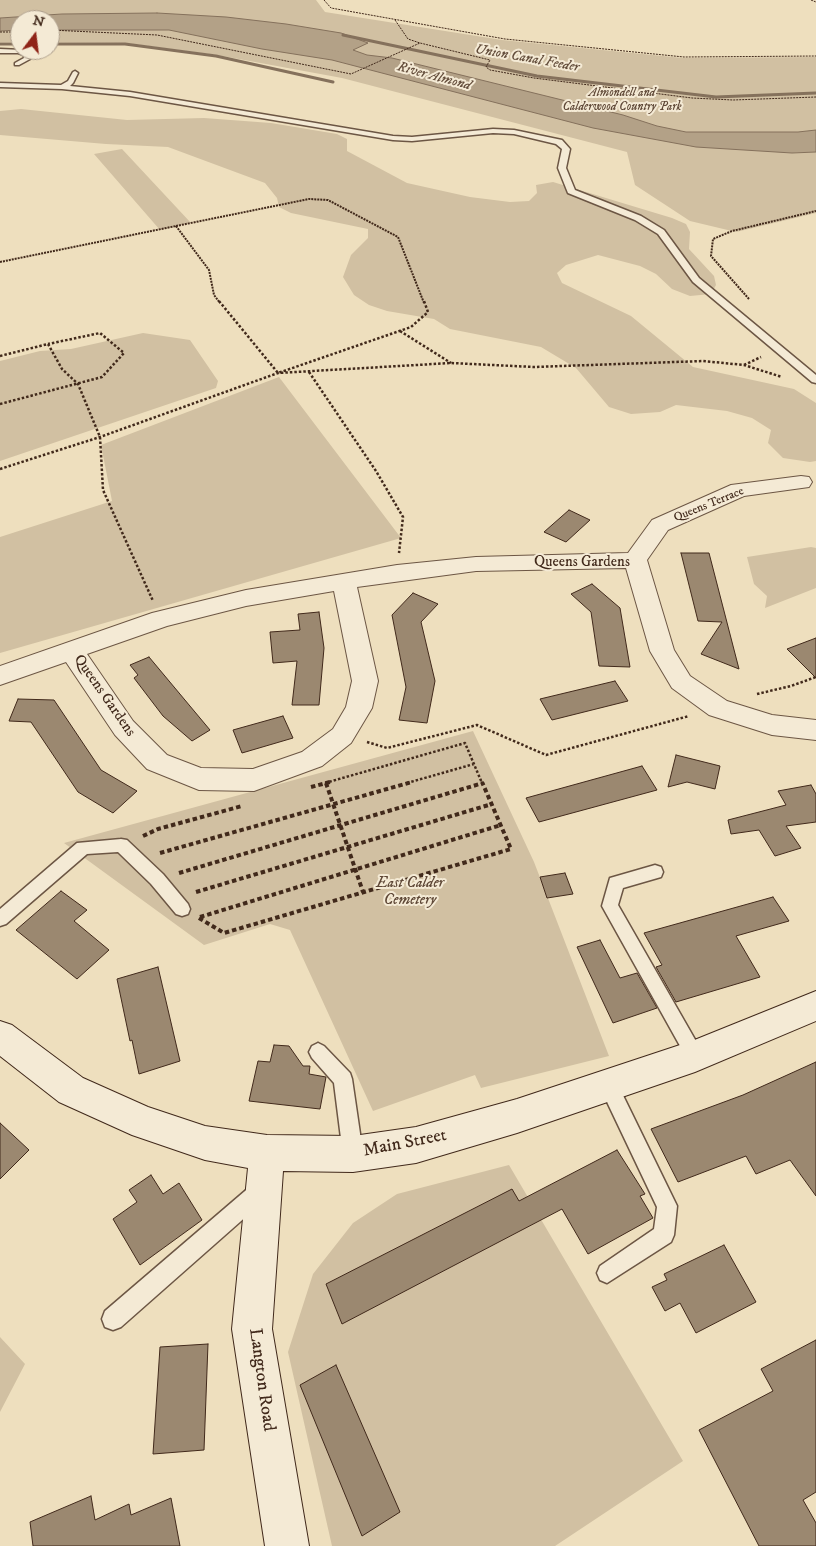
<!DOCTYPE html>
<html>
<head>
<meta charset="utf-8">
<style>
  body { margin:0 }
  #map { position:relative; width:816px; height:1546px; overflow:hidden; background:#eedfbe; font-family:"IM FELL DW Pica",serif }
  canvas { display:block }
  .north { position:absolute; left:10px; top:10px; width:50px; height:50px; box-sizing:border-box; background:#f4ead5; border:1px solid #ac9d8b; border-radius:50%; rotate:15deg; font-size:14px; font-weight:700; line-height:20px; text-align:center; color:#41291b }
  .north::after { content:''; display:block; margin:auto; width:18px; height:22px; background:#8f2418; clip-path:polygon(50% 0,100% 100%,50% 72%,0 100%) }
</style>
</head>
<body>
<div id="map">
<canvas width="816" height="1546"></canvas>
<div class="north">N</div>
</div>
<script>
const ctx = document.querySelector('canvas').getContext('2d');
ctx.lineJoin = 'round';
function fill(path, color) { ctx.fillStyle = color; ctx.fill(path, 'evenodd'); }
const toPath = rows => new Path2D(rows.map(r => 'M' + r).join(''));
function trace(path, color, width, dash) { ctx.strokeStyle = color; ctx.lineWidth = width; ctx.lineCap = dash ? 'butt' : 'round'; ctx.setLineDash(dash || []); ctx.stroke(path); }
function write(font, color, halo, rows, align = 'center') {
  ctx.font = font + ' "IM FELL DW Pica",serif'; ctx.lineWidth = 4; ctx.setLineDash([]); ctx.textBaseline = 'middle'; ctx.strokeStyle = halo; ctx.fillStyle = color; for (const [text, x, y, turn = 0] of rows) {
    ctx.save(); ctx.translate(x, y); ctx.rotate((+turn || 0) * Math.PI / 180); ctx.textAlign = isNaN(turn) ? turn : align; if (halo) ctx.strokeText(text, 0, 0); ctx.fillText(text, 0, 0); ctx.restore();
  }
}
fill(toPath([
  [0,0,316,0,325,12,502,40,683,58,816,57,816,144,792,153,816,152,816,213,736,232,690,221,635,185,627,152,342,78,217,55,126,43,50,42,50,24,104,14,62,14,0,18],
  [20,25,20,42,0,42,0,26],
  [21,109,127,120,204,118,271,123,337,134,347,139,347,151,407,183,470,197,510,202,529,201,537,193,536,185,553,182,672,218,686,224,690,232,689,249,714,276,716,285,711,294,690,296,672,289,656,274,640,266,598,255,566,265,557,273,562,283,631,316,693,367,794,389,816,403,816,461,810,462,783,458,768,443,771,430,752,418,727,411,676,405,660,412,631,414,609,407,576,368,541,347,450,329,434,319,387,311,369,305,354,295,343,277,351,255,368,238,368,229,291,213,279,207,277,198,265,183,168,147,106,144,0,135,0,111],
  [122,149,191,223,160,230,94,154],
  [143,333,190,340,218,381,216,388,0,461,0,361,40,351,71,349],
  [279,377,401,538,0,653,0,537,112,501,101,445],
  [811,547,816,548,816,588,765,608,767,596,754,584,747,557],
  [473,731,534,862,609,1056,481,1088,475,1075,373,1111,290,930,270,924,204,945,64,843],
  [509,1165,683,1461,555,1546,332,1546,288,1352,313,1274,353,1223,397,1194],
  [0,1337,25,1364,0,1412]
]), '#d1c0a2');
const water = toPath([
  [157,13,226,17,286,24,341,33,368,43,353,50,367,55,392,58,623,115,657,126,686,132,798,132,816,130,816,152,792,153,696,147,593,128,332,60,262,49,169,30,50,30,50,20,20,20,20,30,0,31,0,18,62,14,157,13]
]);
fill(water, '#b3a187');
trace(water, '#85715c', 1);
trace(toPath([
  [343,35,537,76,716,97,816,93],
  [0,44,20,44],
  [50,44,125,44,216,56,333,82]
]), '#85715c', 3);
const building = toPath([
  [569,510,590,520,566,542,544,532,569,510],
  [681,553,709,553,739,669,701,654,722,622,698,621,681,553],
  [592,584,620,608,630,667,599,666,591,612,571,594,592,584],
  [413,593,438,604,421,622,435,681,427,723,399,720,406,687,392,615,413,593],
  [319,612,324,648,319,705,292,705,297,661,273,663,270,632,300,630,298,614,319,612],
  [816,638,816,678,787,649,816,638],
  [149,657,210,730,192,741,163,716,134,678,138,675,130,665,149,657],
  [615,681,628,701,552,720,540,699,615,681],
  [18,699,54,700,101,770,137,791,113,813,78,792,31,722,9,721,18,699],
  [283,716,293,738,242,753,233,730,283,716],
  [676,755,720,766,715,789,687,782,668,787,676,755],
  [642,766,657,790,539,822,526,798,642,766],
  [811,785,816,794,816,822,786,826,801,848,775,856,759,830,731,834,728,820,786,805,778,791,811,785],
  [565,873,573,894,547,898,540,877,565,873],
  [61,891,87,910,74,921,109,950,77,979,16,930,61,891],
  [773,897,789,921,736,936,760,977,676,1002,656,967,662,965,644,933,773,897],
  [600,940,620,978,637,973,657,1008,613,1023,577,947,600,940],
  [158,967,180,1061,139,1074,132,1040,130,1041,117,979,158,967],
  [274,1045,289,1046,303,1066,310,1066,309,1074,326,1077,320,1109,249,1101,258,1061,270,1062,274,1045],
  [816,1062,816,1196,790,1160,756,1174,746,1156,678,1182,651,1129,743,1095,816,1062],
  [0,1123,29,1150,0,1179,0,1123],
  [617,1150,645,1194,640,1196,653,1218,588,1254,562,1209,342,1324,326,1284,512,1189,519,1201,617,1150],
  [151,1175,163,1194,179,1183,202,1220,140,1265,113,1219,137,1202,129,1190,151,1175],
  [724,1245,756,1302,696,1333,680,1303,665,1311,652,1287,667,1280,664,1274,724,1245],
  [816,1340,816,1492,803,1500,816,1523,816,1546,759,1546,699,1430,773,1391,761,1369,816,1340],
  [208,1344,204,1450,153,1454,160,1347,208,1344],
  [336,1365,400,1512,362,1536,300,1385,336,1365],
  [91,1496,95,1520,129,1504,131,1515,171,1498,180,1546,33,1546,30,1522,91,1496]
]);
fill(building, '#9b8870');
trace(building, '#41291b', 1);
const lane = toPath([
  [0,49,22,50,29,53,30,59,19,65,15,65,15,63,24,58,24,55,18,53,0,53,0,49],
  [75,71,78,73,73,83,70,86,130,92,393,136,412,137,493,129,514,130,562,140,570,149,566,168,575,190,641,216,664,230,699,278,816,375,816,383,812,382,693,282,658,234,635,220,568,193,558,168,562,149,556,144,514,134,493,133,412,141,393,140,130,96,62,89,0,87,0,83,61,85,68,81,73,72,75,71],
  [121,839,127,840,163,874,188,904,190,909,188,914,182,916,176,914,151,884,118,852,87,854,6,924,0,926,0,909,77,843,121,839],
  [655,865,661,867,663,872,661,877,623,888,618,905,701,1050,704,1056,701,1062,695,1065,689,1062,602,906,610,878,655,865],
  [318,1043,324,1046,350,1073,352,1079,363,1154,360,1161,353,1164,346,1161,343,1154,334,1083,312,1058,309,1052,312,1046,318,1043],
  [608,1076,615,1079,677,1206,674,1235,671,1242,607,1283,600,1280,597,1273,600,1266,654,1229,657,1207,599,1085,601,1079,608,1076],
  [259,1182,266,1185,269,1192,266,1199,121,1327,113,1330,105,1327,102,1319,105,1311,252,1185,259,1182]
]);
const street = toPath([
  [801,476,809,477,812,482,809,487,744,496,668,530,647,560,674,650,690,676,727,701,772,715,816,720,816,740,772,735,709,715,672,688,650,651,626,568,476,571,357,587,378,681,372,708,351,743,322,766,254,791,199,790,147,769,115,735,66,662,0,685,0,666,152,613,246,590,397,565,476,557,628,553,652,520,731,485,801,476],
  [334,591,352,681,346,707,333,729,302,752,253,769,201,768,167,755,133,721,87,654,167,626,246,606,334,591]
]);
const secondary = toPath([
  [816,991,816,1021,695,1072,517,1133,416,1163,353,1172,283,1171,272,1329,309,1546,265,1546,232,1329,248,1168,205,1160,132,1135,59,1102,0,1056,0,1021,12,1025,83,1078,148,1107,205,1126,267,1135,353,1136,416,1127,517,1099,692,1041,816,991]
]);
trace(lane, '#6c5644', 3);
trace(street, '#6c5644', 2);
trace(secondary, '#41291b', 2);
trace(toPath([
  [324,0,331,8,505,39,684,57,816,56],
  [811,0,816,2],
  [395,20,408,39,420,43],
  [50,30,157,35,351,74,420,43,490,60,486,67,490,70,534,78,692,98,733,100,816,97],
  [0,32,20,32]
]), '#41291b', 1, [2, 1]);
trace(toPath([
  [176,226,209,270,214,295,220,303],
  [176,226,309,199,328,200,398,237,424,303],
  [0,262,176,226],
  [749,299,711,256,713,239,732,231,816,211]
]), '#41291b', 2, [2, 1]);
trace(toPath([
  [219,301,278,373,411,327,428,312,424,301],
  [400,331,451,363],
  [0,356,48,344,62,369,78,384,100,437,103,490,153,601],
  [744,365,761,357],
  [309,372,376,471,403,517,399,553],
  [0,404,102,377,124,353,100,333,48,344],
  [0,469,100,437,278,373,451,363,534,367,703,361,744,365,782,377],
  [757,694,791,686,816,677],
  [367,742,387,748,477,725,546,755,689,716],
  [325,783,465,743,482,783],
  [407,783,474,764]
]), '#41291b', 2.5, [2.5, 2]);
trace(toPath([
  [326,783,363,892],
  [311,787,330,782],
  [143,836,158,829,242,806],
  [160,853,412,782],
  [179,873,483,783],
  [196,892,492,804],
  [200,917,501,825],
  [199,918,224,933,511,849,482,782]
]), '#41291b', 4, [4.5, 3]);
fill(lane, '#f4ead5');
fill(street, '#f4ead5');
fill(secondary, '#f4ead5');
write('italic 12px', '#5e4736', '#f4ead5', [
  ["Almondell and",622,94],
  ["Calderwood Country Park",622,108]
]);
write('12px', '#41291b', '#f4ead5', [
  ["Queens Terrace",709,505,-22]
]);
write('italic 14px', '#634d3b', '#f4ead5', [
  ["Union Canal Feeder",527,59,10],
  ["River Almond",434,77,15]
]);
write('15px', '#41291b', '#f4ead5', [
  ["Queens Gardens",582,563],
  ["Queens Gardens",104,696,55]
]);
write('italic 15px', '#5e4736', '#f4ead5', [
  ["East Calder",410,884],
  ["Cemetery",410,901]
]);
write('18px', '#41291b', '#f4ead5', [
  ["Main Street",405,1144,-11],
  ["Langton Road",261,1380,82]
]);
</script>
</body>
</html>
